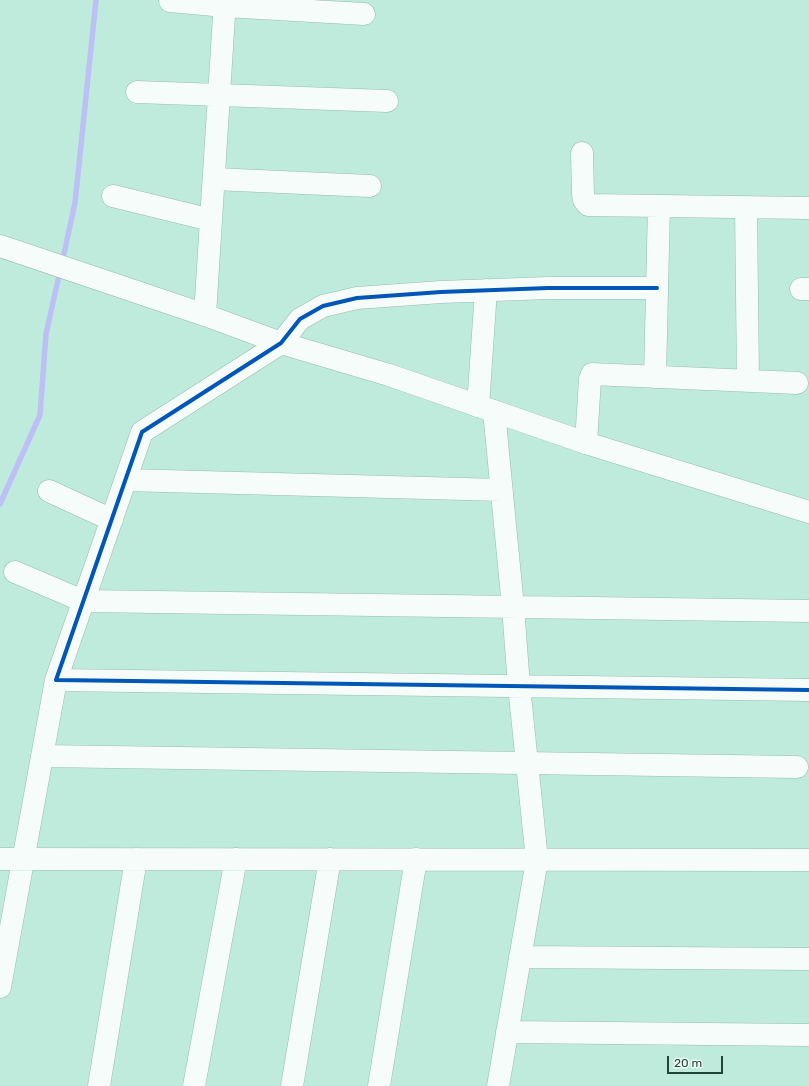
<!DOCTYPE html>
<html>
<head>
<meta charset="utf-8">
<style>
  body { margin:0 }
  #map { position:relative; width:809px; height:1086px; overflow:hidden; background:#bfebdd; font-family:Rubik,sans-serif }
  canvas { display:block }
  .scale { position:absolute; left:667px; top:1056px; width:56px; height:18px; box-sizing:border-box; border:2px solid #214439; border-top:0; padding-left:5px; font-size:12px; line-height:14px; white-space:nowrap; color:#214439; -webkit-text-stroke:3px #ecfcf6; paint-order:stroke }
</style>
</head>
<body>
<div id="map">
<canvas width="809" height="1086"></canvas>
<div class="scale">20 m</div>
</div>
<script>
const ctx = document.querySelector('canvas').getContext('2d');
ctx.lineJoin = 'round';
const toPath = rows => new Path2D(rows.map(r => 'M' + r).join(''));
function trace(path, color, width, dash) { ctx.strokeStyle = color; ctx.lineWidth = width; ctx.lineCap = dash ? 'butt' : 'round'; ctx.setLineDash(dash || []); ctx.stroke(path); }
trace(toPath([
  [62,263,75,203,96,0],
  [0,504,40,415,46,334,60,271]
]), '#bdc0f5', 5.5);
const minor = toPath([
  [170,1,225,6,364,14],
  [137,92,387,101],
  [582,153,583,194,584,200,588,205,809,208],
  [214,179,370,186],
  [113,196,211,220],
  [746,208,748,381],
  [657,288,548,288,441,292,357,298,323,306,300,319,281,343,142,432,56,680,809,690],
  [801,289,809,289],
  [205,315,225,0],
  [655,377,659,206],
  [478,406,486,290],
  [494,411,513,607,519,686,537,860,498,1086],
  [586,443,590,379,592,374,797,383],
  [126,480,501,490],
  [49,491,112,520],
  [15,572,83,601,809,611],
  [42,756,797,767],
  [0,859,809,860],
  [520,957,809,959],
  [0,987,56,680],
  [507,1032,809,1035],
  [99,1086,136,859],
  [194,1086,236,859],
  [292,1086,330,859],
  [379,1086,416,859]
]);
const tertiary = toPath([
  [0,246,205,315,281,343,389,375,586,443,809,512]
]);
trace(minor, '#97bbb0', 23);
trace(tertiary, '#97bbb0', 23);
trace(minor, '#f5fcfa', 22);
trace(tertiary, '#f5fcfa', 22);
trace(toPath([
  [657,288,548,288,441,292,357,298,323,306,300,319,281,343,142,432,56,680,809,690]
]), '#0057b8', 4);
</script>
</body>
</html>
